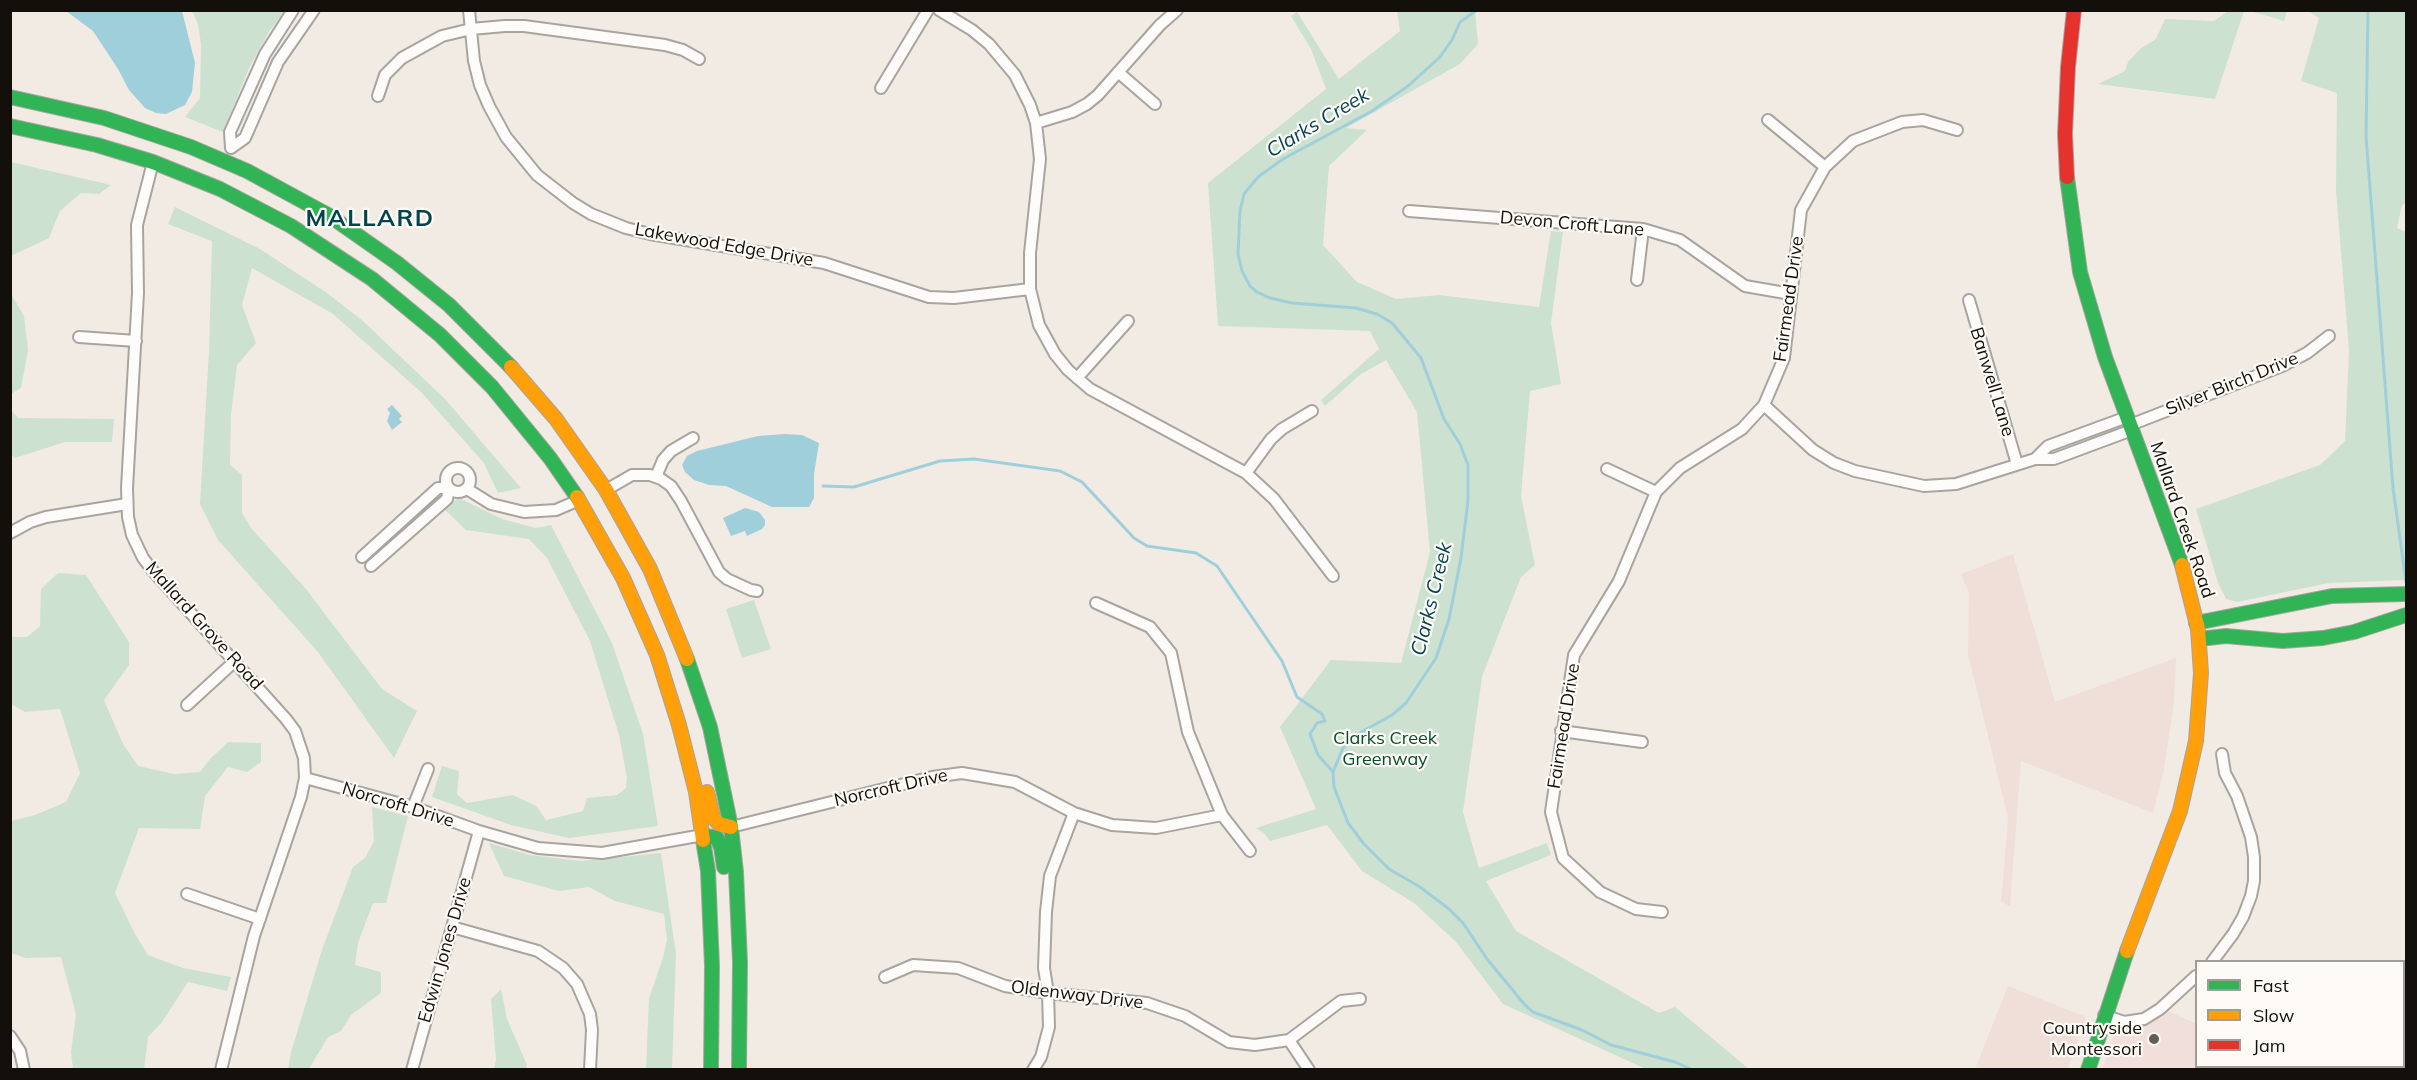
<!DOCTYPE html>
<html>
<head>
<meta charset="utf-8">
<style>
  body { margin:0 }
  #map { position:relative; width:2417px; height:1080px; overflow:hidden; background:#f1ebe4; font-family:Mulish,sans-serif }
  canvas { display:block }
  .frame { position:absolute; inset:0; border:12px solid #13100c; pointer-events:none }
  .legend { position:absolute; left:2195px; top:960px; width:210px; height:108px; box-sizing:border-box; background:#fefaf5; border:2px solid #a09c98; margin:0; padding:8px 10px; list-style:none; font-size:18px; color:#13100c }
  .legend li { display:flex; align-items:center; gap:12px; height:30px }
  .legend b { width:30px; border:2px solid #a09c98 }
</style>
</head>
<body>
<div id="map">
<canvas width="2417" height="1080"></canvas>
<div class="frame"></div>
<ul class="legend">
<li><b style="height:8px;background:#30b455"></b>Fast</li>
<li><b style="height:8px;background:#ff9f0a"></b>Slow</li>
<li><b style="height:8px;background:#e5322d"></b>Jam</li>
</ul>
</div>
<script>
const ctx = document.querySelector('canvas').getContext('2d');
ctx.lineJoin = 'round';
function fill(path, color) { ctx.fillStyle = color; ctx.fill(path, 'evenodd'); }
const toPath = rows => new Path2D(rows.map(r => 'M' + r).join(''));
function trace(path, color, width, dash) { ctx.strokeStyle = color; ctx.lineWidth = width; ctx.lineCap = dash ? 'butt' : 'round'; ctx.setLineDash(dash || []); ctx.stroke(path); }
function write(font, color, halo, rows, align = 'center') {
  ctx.font = font + ' Mulish,sans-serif'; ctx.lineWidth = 4.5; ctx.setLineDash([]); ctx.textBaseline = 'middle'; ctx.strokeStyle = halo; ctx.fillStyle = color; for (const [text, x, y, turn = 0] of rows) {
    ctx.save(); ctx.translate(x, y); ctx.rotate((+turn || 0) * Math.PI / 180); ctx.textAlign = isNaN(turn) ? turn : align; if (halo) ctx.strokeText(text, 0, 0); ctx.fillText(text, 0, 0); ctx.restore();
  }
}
fill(toPath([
  [2013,554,2055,702,2176,658,2174,702,2164,769,2153,813,2021,761,2010,906,2001,902,2008,818,1968,654,1969,593,1961,574],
  [2008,986,2086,1017,2068,1069,1975,1069]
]), '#f0dfd8');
fill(toPath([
  [2166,1010,2196,1024,2196,1066,2281,1066,2283,1069,2102,1070,2114,1034,2149,1023]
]), '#f0dfda');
fill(toPath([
  [192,11,285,11,270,30,249,68,223,132,185,117,200,98,201,44,198,24],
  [1397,11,1475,11,1478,44,1460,64,1346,128,1367,130,1329,166,1323,245,1357,282,1396,299,1439,295,1539,307,1551,231,1563,232,1551,323,1561,384,1530,391,1521,496,1535,565,1521,577,1482,677,1463,812,1479,868,1547,843,1551,855,1486,881,1516,931,1659,1013,1675,1007,1749,1069,1646,1069,1503,1004,1456,942,1414,903,1362,871,1327,825,1270,841,1264,833,1256,828,1316,809,1280,727,1331,660,1401,663,1430,552,1417,412,1386,360,1361,374,1325,406,1321,400,1379,349,1370,331,1218,326,1208,183,1326,89,1311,49,1291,16,1297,12,1339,79,1400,31],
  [2228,11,2244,11,2215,99,2098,84,2125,71,2128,62,2140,49,2156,39,2165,19,2214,21],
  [2250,11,2287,11,2284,21],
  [2308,11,2406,11,2406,203,2402,205,2397,228,2406,232,2406,580,2329,583,2237,602,2226,599,2218,583,2196,509,2320,465,2345,441,2349,351,2336,190,2337,93,2301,81,2319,18],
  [11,162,111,185,99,194,81,193,60,211,49,238,11,256],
  [175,207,260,249,327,293,363,321,446,400,521,488,498,493,484,463,421,392,333,314,252,268,242,305,256,343,237,365,231,415,230,465,242,475,242,513,251,528,306,589,382,689,417,711,394,758,318,652,218,540,200,504,209,351,212,241,168,224],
  [10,292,24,316,28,350,21,388,11,394],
  [11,411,19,418,114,419,112,442,65,442,15,458,11,455],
  [459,498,502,519,536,528,551,525,612,643,643,734,658,826,569,838,511,825,432,797,442,766,459,771,457,794,467,803,513,795,536,806,546,820,583,811,587,798,617,795,626,788,627,778,619,735,590,641,547,558,529,539,466,530,443,508],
  [58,573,86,575,129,642,129,665,104,700,123,744,138,766,174,774,200,772,210,759,228,742,261,743,261,762,247,772,228,767,205,796,200,829,139,828,115,893,135,934,148,955,183,968,231,977,227,991,188,982,162,1022,148,1037,144,1069,73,1069,71,1052,76,1014,61,957,26,958,11,953,11,821,35,815,66,802,80,773,60,709,25,712,11,704,11,637,27,637,40,626,41,589],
  [754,600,771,649,742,658,726,609],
  [372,807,408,816,386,903,373,903,358,943,355,965,381,972,381,993,351,1015,341,1031,328,1037,309,1069,288,1069,291,1052,322,950,353,867,365,858,374,841],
  [489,843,530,855,581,861,661,853,676,954,672,1069,646,1069,649,998,662,961,667,940,664,914,615,901,589,887,559,891,504,876],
  [501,989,507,1019,527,1065,526,1069,494,1069,496,1060,491,999]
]), '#cde1d0');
fill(toPath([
  [66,11,182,11,195,63,192,92,185,105,166,114,156,113,145,108,129,90,118,69,93,31],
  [392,405,402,416,399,419,402,422,392,430,387,421,390,413,387,409],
  [785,434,802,435,819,443,814,474,814,498,809,507,772,507,726,486,709,485,694,480,685,472,682,465,687,456,697,451,758,436],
  [745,508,759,512,765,520,765,525,762,529,747,536,745,531,731,536,723,518]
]), '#a0cfdc');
trace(toPath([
  [1477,10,1460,22,1452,40,1440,57,1408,86,1372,111,1283,159,1258,177,1244,194,1240,211,1238,254,1242,271,1250,286,1257,292,1270,298,1292,303,1356,308,1377,314,1392,323,1421,358,1444,419,1460,444,1468,465,1468,501,1461,558,1449,619,1436,658,1406,703,1392,715,1356,735,1343,748,1333,772,1334,787,1348,823,1364,844,1389,869,1420,887,1449,909,1463,923,1487,959,1525,1005,1533,1012,1582,1030,1611,1045,1675,1062,1693,1070],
  [2368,10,2366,136,2393,488,2406,582],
  [823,486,854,487,940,461,974,459,1060,471,1082,482,1134,538,1147,546,1196,553,1217,566,1282,661,1297,697,1322,714,1325,721,1317,723,1310,734,1318,755,1333,772]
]), '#a0cfdc', 3);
const street = toPath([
  [293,10,265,54,230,132,231,148,245,138,278,62,314,10],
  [469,10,474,61,480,85,489,106,506,137,537,175,573,203,591,214,626,228,650,234,824,263,929,297,954,298,1030,289],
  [939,10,972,30,989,44,1015,75,1030,105,1036,123,1040,159,1030,253,1030,289,1039,325,1055,354,1068,370,1090,389,1246,473,1274,499,1333,576],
  [1118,72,1155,104],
  [881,88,928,10],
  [378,96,385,75,402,58,442,36,471,29,505,26,524,26,598,36,665,45,683,50,699,59],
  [1768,120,1825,167],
  [1036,123,1072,112,1087,104,1098,95,1160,25,1177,10],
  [153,162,137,225,138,293,127,488,128,517,132,535,143,558,153,571,286,719,295,731,304,758,305,778,301,797,254,936,221,1070],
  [1409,211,1643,229,1680,240,1745,286,1791,294],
  [1637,280,1643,229],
  [1969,300,2017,464],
  [79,337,136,341],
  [1077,378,1128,321],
  [1764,405,1813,450,1834,463,1855,471,1924,486,1956,484,2035,459,2054,459,2132,430],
  [2130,425,2282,366,2307,353,2329,336],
  [2035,459,2048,446,2127,417],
  '446 480a12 12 0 1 1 24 0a12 12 0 1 1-24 0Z',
  [1607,469,1656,492],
  [1246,473,1271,439,1282,429,1312,411],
  [656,477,663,460,671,451,693,438],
  [467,489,491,504,524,512,556,510,579,500],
  [606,490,632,475,650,475,661,479,671,486,681,501,719,572,727,579,751,590,757,591],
  [10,533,30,522,46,517,127,504],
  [362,557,438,488,449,488,447,499,371,566],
  [1096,603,1150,627,1171,653,1188,732,1222,815,1250,851],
  [187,705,235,661],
  [1561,731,1642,742],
  [305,778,413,807,479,831,538,848,602,853,703,835],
  [413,807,428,769],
  [731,827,932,777,962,773,1015,782,1074,813,1112,825,1156,828,1222,815],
  [187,894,260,919],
  [1662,912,1636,909,1600,892,1563,858,1551,812,1574,655,1619,581,1656,492,1680,468,1742,429,1764,405,1784,358,1801,210,1825,167,1853,141,1902,122,1923,120,1957,130],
  [452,927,538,951,563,968,577,984,590,1014,592,1030,590,1070],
  [2212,962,2233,934,2243,917,2251,896,2254,881,2254,857,2251,837,2237,796,2225,773,2222,754],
  [885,977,913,965,958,968,1005,986,1048,993,1147,1003,1185,1016,1229,1042,1255,1045,1289,1040,1341,1001,1360,999],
  [2104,1015,2124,1022,2144,1019,2160,1009,2196,976],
  [10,1036,20,1051,24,1070],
  [1289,1040,1309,1070],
  [412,1070,479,831],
  [1033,1070,1041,1057,1049,1027,1048,993,1044,968,1046,912,1050,876,1074,813]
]);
const fast = toPath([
  [10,97,104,118,191,147,247,171,330,216,397,263,449,305,511,367],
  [10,126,97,145,153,162,220,189,291,226,372,279,440,335,492,387,550,458,577,497],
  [2067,177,2080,272,2105,357,2182,565],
  [2196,623,2332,596,2406,594],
  [2199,639,2226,636,2283,641,2323,638,2354,632,2406,615],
  [687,659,710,727,731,827,736,872,740,962,739,1070],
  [703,835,717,838,721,847,724,867],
  [703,840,708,871,712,966,711,1070],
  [2088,1070,2127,951]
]);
const slow = toPath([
  [511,367,556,419,606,490,650,569,687,659],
  [577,497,623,578,657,655,679,725,696,792,703,840],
  [707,792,713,817,719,824,731,827],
  [2127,951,2180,811,2196,741,2201,673,2198,629,2182,565]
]);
const jam = toPath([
  [2067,177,2065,134,2068,67,2074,10]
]);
trace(street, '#a8a49f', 14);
trace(fast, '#a8a49f', 16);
trace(slow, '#a8a49f', 16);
trace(jam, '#a8a49f', 16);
trace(street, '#fdfcfb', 10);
trace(fast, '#30b455', 14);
trace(slow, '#ff9f0a', 14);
trace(jam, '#e5322d', 14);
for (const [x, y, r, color] of [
  [2154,1039,6,"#615d58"]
]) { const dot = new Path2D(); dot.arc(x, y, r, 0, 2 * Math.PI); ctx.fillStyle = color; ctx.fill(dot); trace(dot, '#fefaf5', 2); }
write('18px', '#13100c', '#fefaf5', [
  ["Devon Croft Lane",1572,224,5],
  ["Lakewood Edge Drive",724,245,10],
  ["Fairmead Drive",1789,299,-82],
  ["Banwell Lane",1992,382,73],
  ["Silver Birch Drive",2232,384,-22],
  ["Mallard Creek Road",2182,520,71],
  ["Mallard Grove Road",204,626,48],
  ["Fairmead Drive",1564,726,-81],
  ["Norcroft Drive",891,788,-13],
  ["Norcroft Drive",398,805,17],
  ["Edwin Jones Drive",445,950,-74],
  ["Oldenway Drive",1077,995,7]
]);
write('18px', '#034d2e', '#fefaf5', [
  ["Clarks Creek",1385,739],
  ["Greenway",1385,760]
]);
write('18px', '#13100c', '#fefaf5', [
  ["Countryside",2142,1029],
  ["Montessori",2142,1050]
], 'right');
write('italic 20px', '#034454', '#fefaf5', [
  ["Clarks Creek",1318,123,-31],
  ["Clarks Creek",1432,599,-76]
]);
ctx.letterSpacing = '1.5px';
write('bold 24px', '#02444c', '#fefaf5', [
  ["MALLARD",370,219]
]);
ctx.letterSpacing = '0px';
</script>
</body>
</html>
